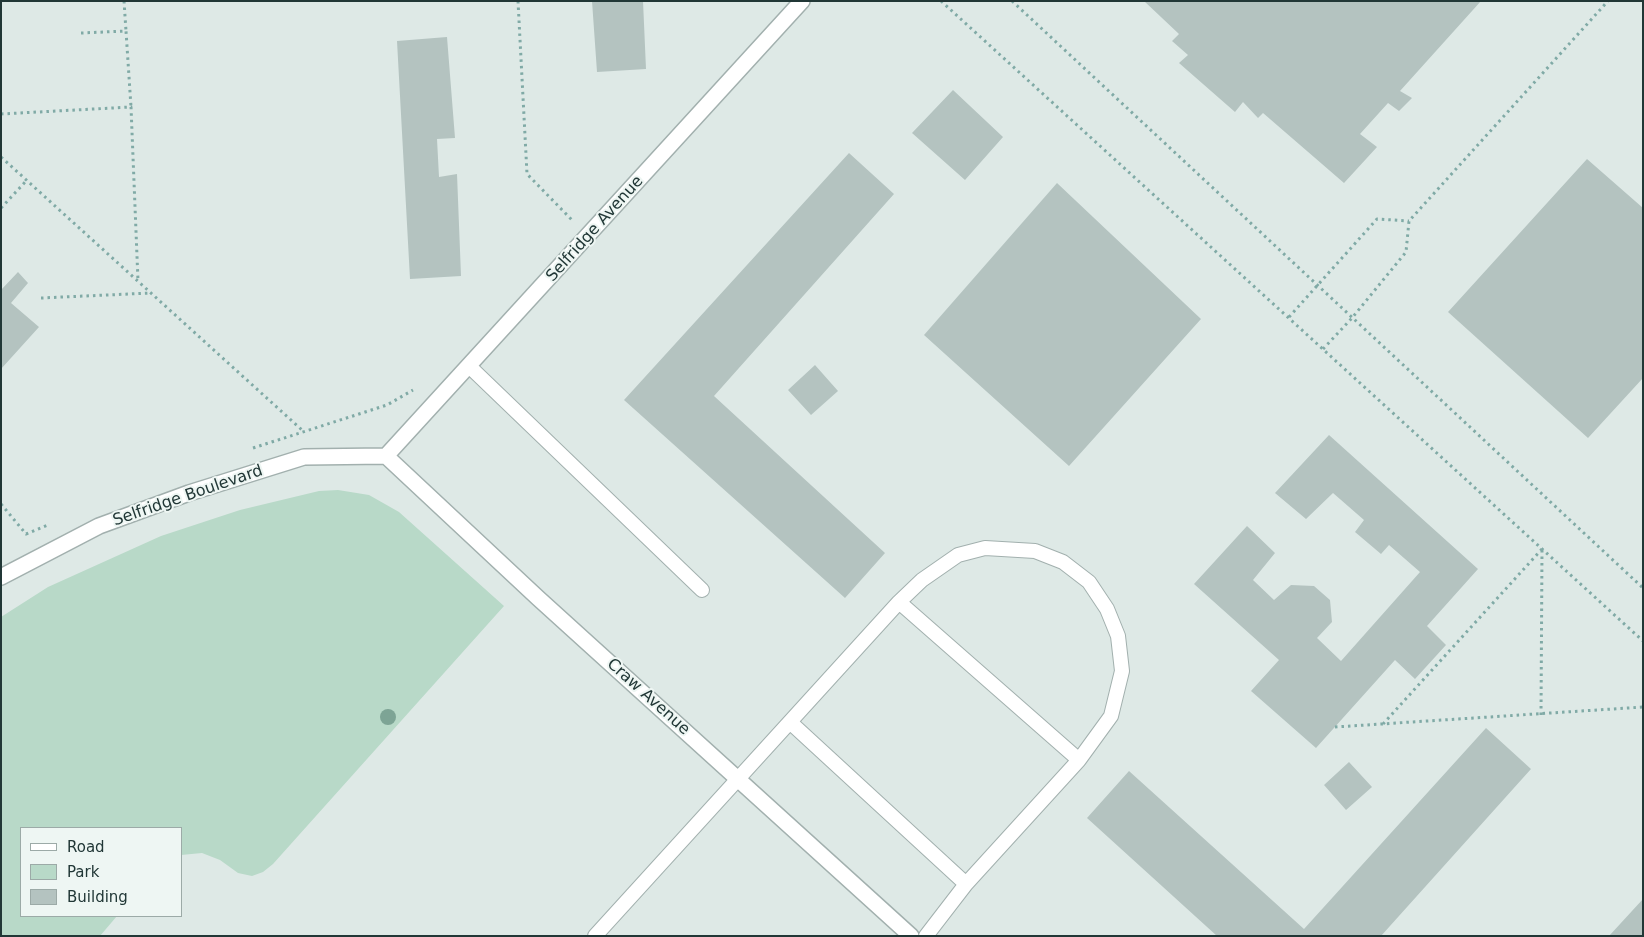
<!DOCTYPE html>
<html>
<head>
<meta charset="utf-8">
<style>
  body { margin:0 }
  #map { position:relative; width:1644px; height:937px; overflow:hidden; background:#dee9e6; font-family:"DejaVu Sans",sans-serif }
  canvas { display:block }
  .frame { position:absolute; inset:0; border:2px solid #213736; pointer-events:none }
  .legend { position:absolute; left:20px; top:827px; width:162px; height:90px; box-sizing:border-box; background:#eef6f3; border:1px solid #9caaa7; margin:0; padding:6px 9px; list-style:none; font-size:15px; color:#213736 }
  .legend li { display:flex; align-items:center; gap:10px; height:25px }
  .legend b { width:25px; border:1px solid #9caaa7 }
</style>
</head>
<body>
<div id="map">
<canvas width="1644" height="937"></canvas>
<div class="frame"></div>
<ul class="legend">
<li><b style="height:6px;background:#fff"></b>Road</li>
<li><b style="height:14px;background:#b8d9c8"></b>Park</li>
<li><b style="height:14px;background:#b4c3c0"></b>Building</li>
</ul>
</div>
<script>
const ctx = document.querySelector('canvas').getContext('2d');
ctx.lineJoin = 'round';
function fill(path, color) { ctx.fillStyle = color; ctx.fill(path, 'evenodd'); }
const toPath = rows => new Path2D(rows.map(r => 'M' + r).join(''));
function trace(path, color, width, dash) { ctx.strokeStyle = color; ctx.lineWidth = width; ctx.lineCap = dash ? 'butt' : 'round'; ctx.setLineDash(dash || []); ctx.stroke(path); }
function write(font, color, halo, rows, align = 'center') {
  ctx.font = font + ' "DejaVu Sans",sans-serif'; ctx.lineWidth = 4; ctx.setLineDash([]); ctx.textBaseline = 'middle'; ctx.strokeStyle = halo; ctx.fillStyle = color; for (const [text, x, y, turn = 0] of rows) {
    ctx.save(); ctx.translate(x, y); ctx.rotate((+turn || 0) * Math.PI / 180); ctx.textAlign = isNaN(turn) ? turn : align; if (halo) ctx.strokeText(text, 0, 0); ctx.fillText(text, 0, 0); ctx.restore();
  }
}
fill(toPath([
  [338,490,369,495,399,512,504,606,273,864,263,872,252,876,238,873,220,860,202,853,181,855,181,828,21,828,21,916,117,916,100,936,1,936,1,617,48,587,161,536,240,510,319,491]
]), '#b8d9c8');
fill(toPath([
  [592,1,643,1,646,69,597,72],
  [1144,1,1481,1,1400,91,1412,98,1399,111,1388,103,1360,134,1377,147,1344,183,1263,113,1258,118,1243,102,1235,112,1179,63,1188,55,1172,41,1179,34],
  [447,37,455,138,437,139,439,177,457,174,461,276,410,279,397,41],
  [953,90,1003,137,965,180,912,133],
  [849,153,894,194,714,396,885,553,845,598,624,400],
  [1587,159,1643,208,1643,378,1588,438,1448,312],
  [1057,183,1201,319,1069,466,924,335],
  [18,272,28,283,11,303,39,327,1,369,1,290],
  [815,365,838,391,811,415,788,390],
  [1329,435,1478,569,1427,626,1446,645,1415,679,1395,660,1316,748,1251,691,1279,660,1194,584,1247,526,1275,553,1253,580,1274,600,1291,585,1314,586,1330,600,1332,622,1317,638,1341,661,1420,572,1389,545,1381,554,1355,532,1364,520,1333,493,1306,519,1275,493],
  [1486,728,1531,769,1381,936,1217,936,1087,818,1129,771,1304,929],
  [1349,762,1372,787,1346,810,1324,785],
  [1643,899,1643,936,1609,936]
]), '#b4c3c0');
const lane = toPath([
  [470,367,702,590],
  [899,602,1079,760],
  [791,723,966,884],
  [595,936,899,602,922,580,958,555,985,548,1035,551,1063,562,1089,582,1107,609,1118,636,1122,671,1111,716,1079,760,966,884,926,936]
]);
const street = toPath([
  [386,456,538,598,911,936],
  [386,456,802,1],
  [1,577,99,526,189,493,304,457,386,456]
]);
trace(lane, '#a2b0ae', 16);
trace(street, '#a2b0ae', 18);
trace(toPath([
  [124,1,126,31],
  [518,1,527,174,572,220],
  [941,1,1643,641],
  [1012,1,1643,588],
  [81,33,126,31,131,107],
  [1,114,131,107,138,281],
  [1,157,302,430],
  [1,208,27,180],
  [41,298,151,293],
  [1289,317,1377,219,1409,221],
  [1323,349,1352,318,1406,252,1409,221,1608,1],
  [253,448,387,405,413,390],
  [1,504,26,534,48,525],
  [1541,715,1542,549],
  [1383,724,1542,549],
  [1335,727,1643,707]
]), '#80aaa6', 3, [2.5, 4]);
trace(lane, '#fff', 14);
trace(street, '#fff', 15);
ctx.fillStyle = '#7da495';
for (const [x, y] of [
  [388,717]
]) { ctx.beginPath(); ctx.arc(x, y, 8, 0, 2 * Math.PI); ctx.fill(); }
write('16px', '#213736', '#eef6f3', [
  ["Selfridge Avenue",595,229,-48],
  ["Selfridge Boulevard",188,496,-19],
  ["Craw Avenue",648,697,42]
]);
</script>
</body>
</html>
